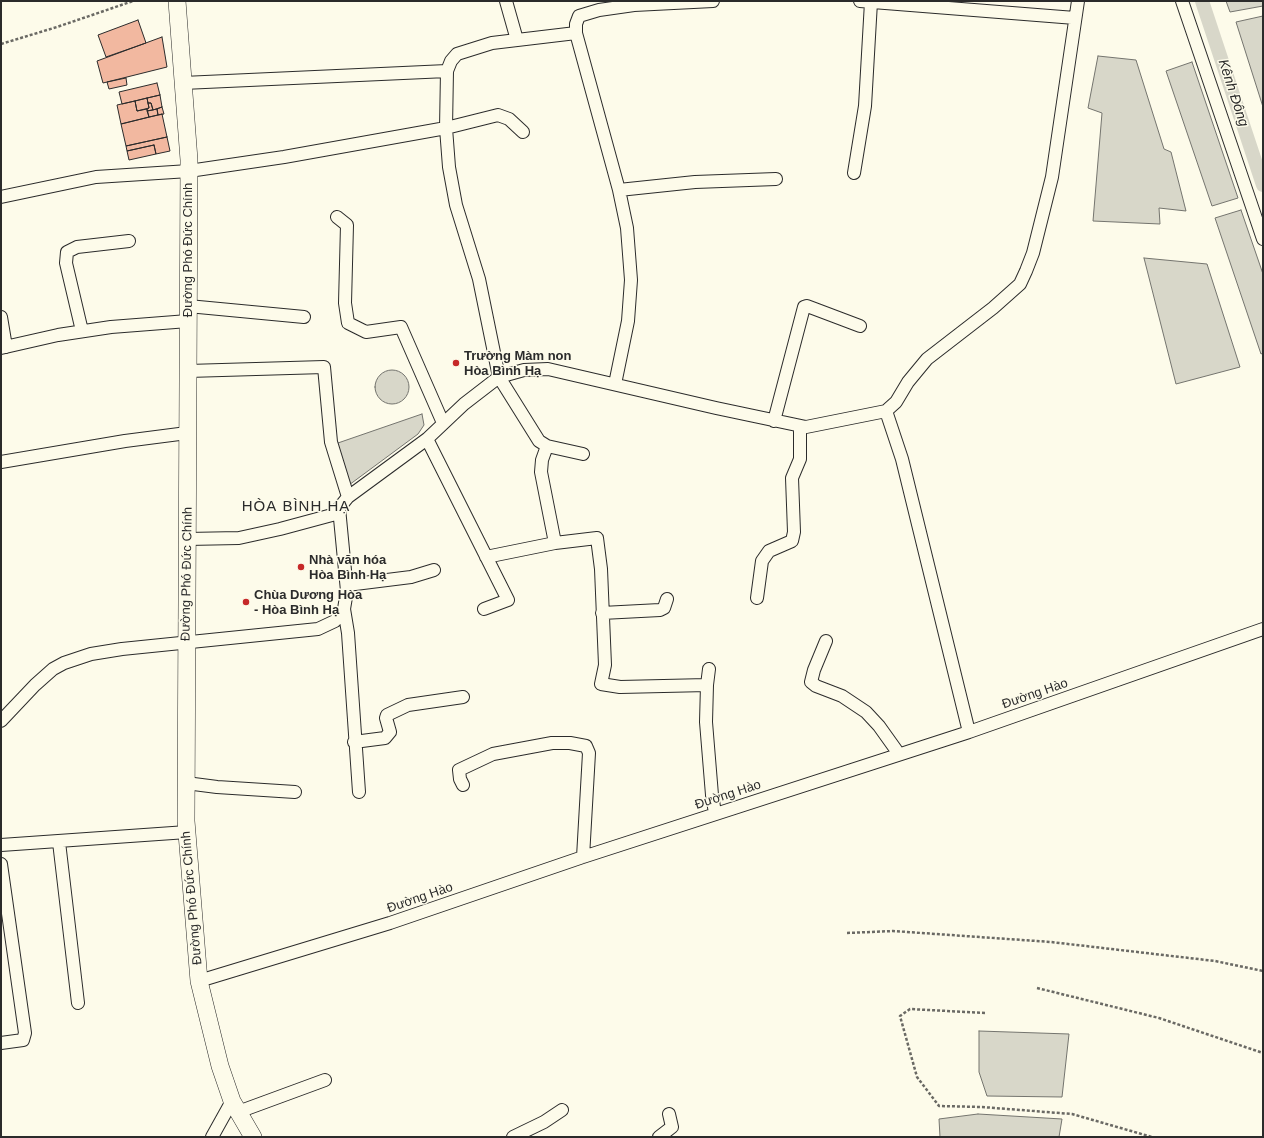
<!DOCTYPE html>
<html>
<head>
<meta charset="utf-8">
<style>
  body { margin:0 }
  #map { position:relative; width:1264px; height:1138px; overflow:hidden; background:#fdfbea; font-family:Arial,sans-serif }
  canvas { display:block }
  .frame { position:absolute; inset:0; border:2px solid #2b2b2b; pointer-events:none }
</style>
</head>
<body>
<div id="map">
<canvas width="1264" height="1138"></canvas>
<div class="frame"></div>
</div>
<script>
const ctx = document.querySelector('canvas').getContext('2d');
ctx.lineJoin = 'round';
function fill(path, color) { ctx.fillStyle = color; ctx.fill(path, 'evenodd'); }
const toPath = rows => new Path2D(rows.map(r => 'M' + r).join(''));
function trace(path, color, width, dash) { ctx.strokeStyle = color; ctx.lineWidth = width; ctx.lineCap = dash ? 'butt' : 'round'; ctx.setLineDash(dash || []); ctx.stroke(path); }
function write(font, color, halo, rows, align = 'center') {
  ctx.font = font + ' Arial,sans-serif'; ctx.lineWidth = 3; ctx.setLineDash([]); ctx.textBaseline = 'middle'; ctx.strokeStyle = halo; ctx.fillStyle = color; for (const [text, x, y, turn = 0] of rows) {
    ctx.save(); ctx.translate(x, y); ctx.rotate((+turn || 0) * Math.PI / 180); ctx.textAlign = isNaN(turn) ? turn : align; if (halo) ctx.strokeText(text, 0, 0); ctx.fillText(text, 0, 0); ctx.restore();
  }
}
const water = toPath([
  [1226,1,1263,1,1263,6,1230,12,1226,1],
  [1263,16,1263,107,1236,22,1263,16],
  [1098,56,1136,60,1164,149,1171,152,1186,211,1159,208,1160,224,1093,221,1102,113,1088,108,1098,56],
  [1192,62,1238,198,1212,206,1166,71,1192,62],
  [1241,210,1263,274,1263,353,1261,354,1215,218,1241,210],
  [1144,258,1207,264,1240,367,1176,384,1144,258],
  '375 387a17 17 0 1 1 34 0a17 17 0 1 1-34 0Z',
  [422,414,424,425,418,434,349,485,335,444,422,414],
  [979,1031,1069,1034,1062,1097,987,1096,979,1072,979,1031],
  [978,1114,1062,1119,1059,1137,940,1137,939,1119,978,1114]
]);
fill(water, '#d8d7c9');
trace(water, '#74746e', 1);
trace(toPath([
  [1202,1,1263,185]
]), '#d8d7c9', 14);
const building = toPath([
  [138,20,146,43,106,57,98,35,138,20],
  [162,37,167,67,103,83,97,61,162,37],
  [126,78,127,85,109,89,107,82,126,78],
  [157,83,160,95,122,104,119,92,157,83],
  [160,95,162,107,153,110,151,103,148,103,147,98,160,95],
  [147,98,149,108,137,111,135,101,147,98],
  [135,101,137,111,147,109,149,117,121,124,117,105,135,101],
  [148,103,151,103,153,110,147,111,147,109,149,108,148,103],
  [162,107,164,114,158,115,157,109,162,107],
  [157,109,158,115,149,117,147,111,157,109],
  [162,114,167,137,126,146,121,124,162,114],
  [167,137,170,151,156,154,154,145,127,151,126,146,167,137],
  [154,145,156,154,129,160,127,151,154,145]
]);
fill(building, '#f2b8a0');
trace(building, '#2b2b2b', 1);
const minor = toPath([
  [506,1,517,40],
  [860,1,1075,18],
  [1182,1,1263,239],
  [576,33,492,43,457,54,451,61,447,71,446,128,449,167,456,205,479,279,499,377,539,441,547,446,583,454],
  [183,83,447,71],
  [854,173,865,106,871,2],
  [619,190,695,182,776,179],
  [1,197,96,177,189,171,284,157,446,128,498,115,509,119,523,132],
  [337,217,347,225,345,303,348,323,366,332,401,327,443,423],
  [188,306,304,317],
  [1,317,6,347],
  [82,331,66,263,67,252,77,247,129,241],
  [1,348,58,335,111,327,188,321],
  [188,371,324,367,331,442,348,497],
  [615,384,628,321,631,280,627,228,619,190,576,33,576,24,579,16,599,10,634,5,713,1],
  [886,411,902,459,969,732],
  [774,421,804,307,807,306,815,309,860,326],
  [427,439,508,600,484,609],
  [547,446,542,460,541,472,555,543],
  [1,462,125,441,187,433],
  [187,539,239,538,280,529,332,515,339,508],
  [486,557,555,543,597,538,601,569,605,665,601,684,620,687,707,685],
  [347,585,411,577,434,570],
  [757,598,762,561,769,551,792,541,794,532,792,478,800,459,800,426],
  [344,609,348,633,359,792],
  [602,613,660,610,664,608,667,599],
  [826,641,814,670,811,682,816,686,842,696,866,712,879,726,899,754],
  [709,669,707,685,706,722,712,795,715,813],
  [1,721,35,685,53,669,64,663,91,654,122,649,318,629,335,621,344,609,347,591,339,508,348,497,427,439,464,404,499,377,524,370,548,369,716,408,806,427,886,411,896,402,908,382,927,359,993,308,1020,284,1026,271,1033,253,1052,177,1078,1],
  [354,742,385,738,390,732,386,718,387,715,408,705,463,697],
  [186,783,217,787,295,792],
  [463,785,460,779,459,770,493,754,552,743,570,743,586,746,589,753,583,857],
  [59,842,78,1003],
  [1,845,187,832],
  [1,864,25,1033,23,1040,1,1043],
  [199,981,390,923,583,857,969,732,1263,629],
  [238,1112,325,1080],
  [212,1137,232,1101],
  [513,1137,544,1122,562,1110],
  [659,1137,672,1127,669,1114]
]);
const secondary = toPath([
  [177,1,189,160,186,821,199,981,220,1066,232,1101,253,1137]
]);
trace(minor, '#2b2b2b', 14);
trace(secondary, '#2b2b2b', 18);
trace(toPath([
  [1,44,57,27,133,1],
  [847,933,893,931,1051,942,1215,961,1263,971],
  [1037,988,1159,1018,1263,1053],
  [985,1013,910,1009,900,1016,917,1077,939,1106,982,1107,1072,1114,1152,1137]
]), '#6a6964', 2.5, [3, 2]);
trace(minor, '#fdfbea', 12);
trace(secondary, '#fdfbea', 17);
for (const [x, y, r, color] of [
  [456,363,4,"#c62828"],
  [301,567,4,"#c62828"],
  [246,602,4,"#c62828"]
]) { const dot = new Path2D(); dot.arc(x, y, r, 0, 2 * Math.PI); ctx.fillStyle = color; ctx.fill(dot); trace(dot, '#fdfbea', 1.5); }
write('13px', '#2b2b2b', '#fdfbea', [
  ["Đường Phó Đức Chính",188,250,-90],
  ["Đường Phó Đức Chính",187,574,-89],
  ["Đường Hào",1035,694,-19],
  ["Đường Hào",728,795,-18],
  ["Đường Phó Đức Chính",192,898,-95],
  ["Đường Hào",420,898,-19]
]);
write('bold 13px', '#2b2b2b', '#fdfbea', [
  ["Trường Màm non",464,356],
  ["Hòa Bình Hạ",464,371],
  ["Nhà văn hóa",309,560],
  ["Hòa Bình Hạ",309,575],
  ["Chùa Dương Hòa",254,595],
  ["- Hòa Bình Hạ",254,610]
], 'left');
write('italic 14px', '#2b2b2b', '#fdfbea', [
  ["Kênh Đông",1233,93,72]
]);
ctx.letterSpacing = '1px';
write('15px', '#2b2b2b', '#fdfbea', [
  ["HÒA BÌNH HẠ",296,507]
]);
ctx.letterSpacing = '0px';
</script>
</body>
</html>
